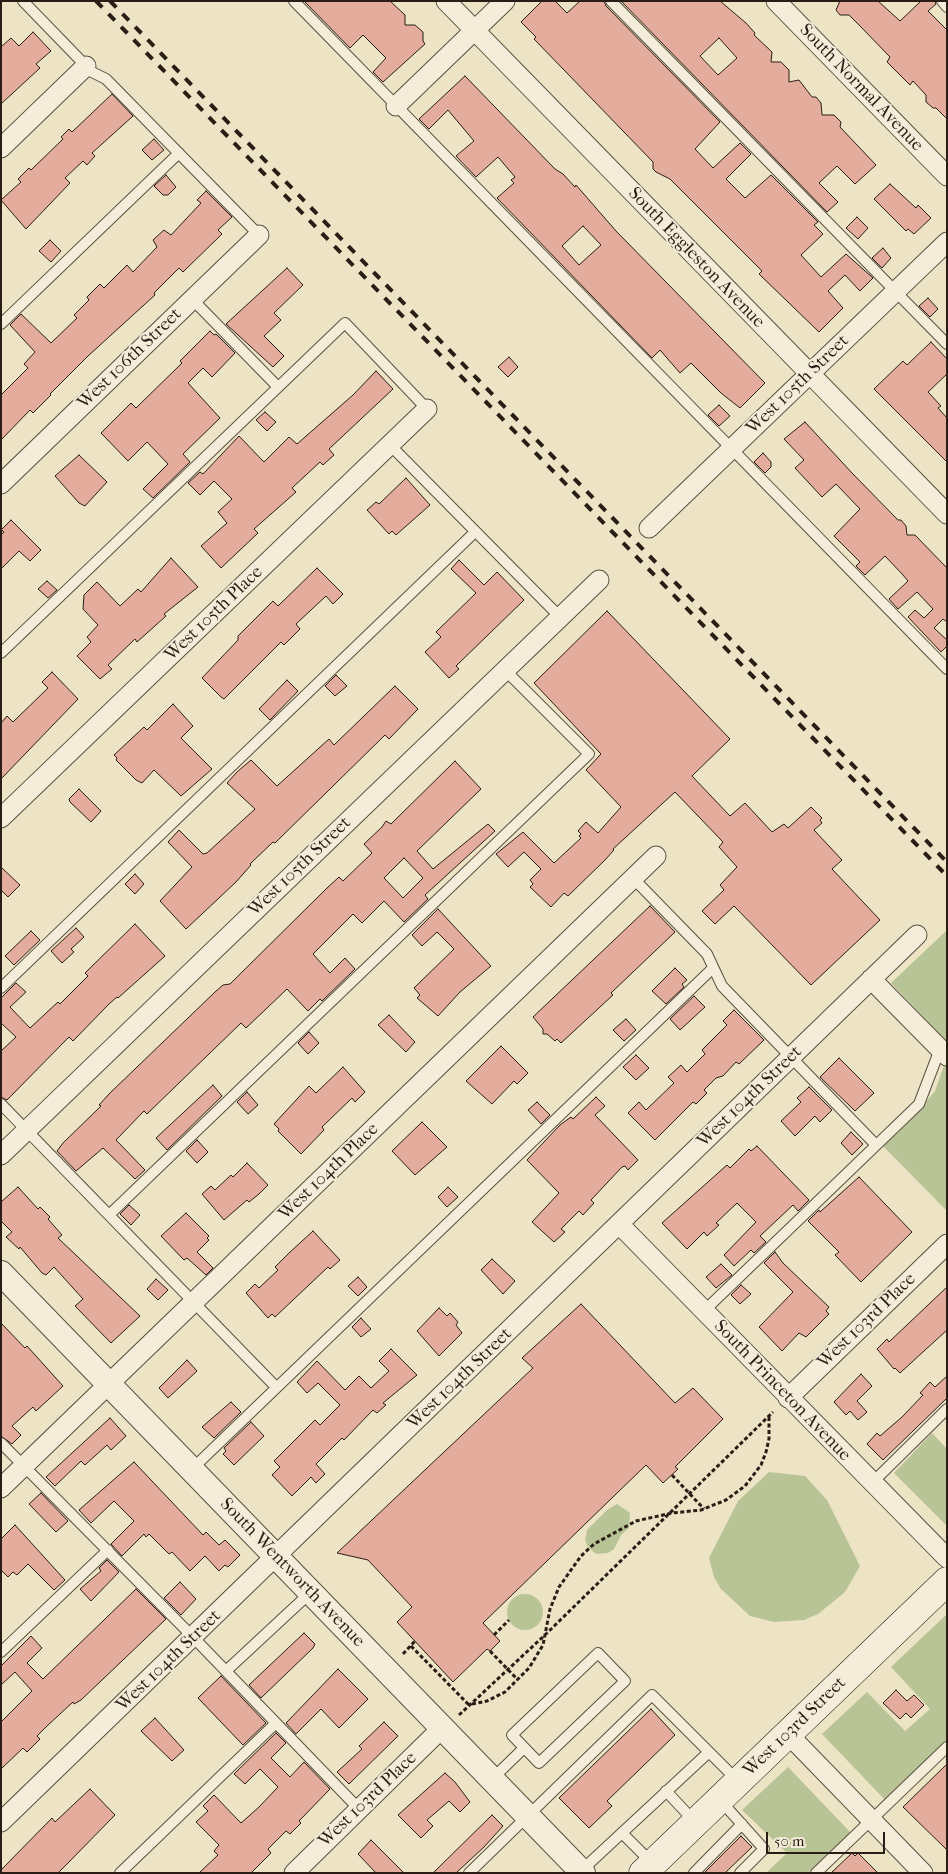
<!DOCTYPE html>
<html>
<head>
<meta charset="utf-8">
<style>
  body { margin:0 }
  #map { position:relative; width:948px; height:1874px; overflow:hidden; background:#ede4c5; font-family:"IM FELL French Canon",serif }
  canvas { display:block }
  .frame { position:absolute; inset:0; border:2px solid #2a1d16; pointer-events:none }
  .scale { position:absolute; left:766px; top:1832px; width:119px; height:22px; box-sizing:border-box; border:2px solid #2a1d16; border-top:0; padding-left:6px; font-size:15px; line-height:18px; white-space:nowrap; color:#2a1d16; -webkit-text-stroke:4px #f3edd9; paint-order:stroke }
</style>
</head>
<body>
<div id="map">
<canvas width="948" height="1874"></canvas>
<div class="frame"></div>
<div class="scale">50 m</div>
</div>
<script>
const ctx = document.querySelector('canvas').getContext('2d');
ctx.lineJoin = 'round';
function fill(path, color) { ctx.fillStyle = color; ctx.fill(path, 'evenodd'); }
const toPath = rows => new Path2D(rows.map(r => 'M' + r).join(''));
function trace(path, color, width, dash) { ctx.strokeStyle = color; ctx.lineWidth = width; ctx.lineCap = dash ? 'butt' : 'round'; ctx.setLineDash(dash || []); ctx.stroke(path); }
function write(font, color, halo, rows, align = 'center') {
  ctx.font = font + ' "IM FELL French Canon",serif'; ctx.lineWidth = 4; ctx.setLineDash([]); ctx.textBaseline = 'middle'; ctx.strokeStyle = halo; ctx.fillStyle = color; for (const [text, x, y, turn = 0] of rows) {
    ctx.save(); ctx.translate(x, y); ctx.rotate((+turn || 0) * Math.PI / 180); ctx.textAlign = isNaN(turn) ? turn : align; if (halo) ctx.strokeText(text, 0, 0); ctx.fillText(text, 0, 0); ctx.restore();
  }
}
fill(toPath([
  [947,930,947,1041,891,983],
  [947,1057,947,1211,883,1146,912,1119,935,1091],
  [932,1433,947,1449,947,1526,894,1473],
  [769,1472,805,1476,827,1500,860,1566,845,1592,818,1614,804,1620,774,1622,750,1616,721,1589,714,1577,709,1558,738,1501],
  [617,1504,630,1513,629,1528,621,1535,614,1549,608,1553,596,1554,588,1547,585,1540,587,1530,607,1510],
  '507 1612a18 18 0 1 1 36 0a18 18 0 1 1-36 0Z',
  [947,1614,947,1742,886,1801,822,1734,867,1692,905,1731,930,1709,891,1667],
  [788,1767,851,1833,808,1873,766,1873,787,1853,742,1810]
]), '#b8c495');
const building = toPath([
  [304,1,390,1,405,15,405,25,415,25,423,32,423,41,425,44,383,82,373,72,386,58,363,35,350,48,304,1],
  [542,1,555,1,567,13,580,1,604,1,606,6,720,122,695,149,713,168,740,143,751,154,726,179,745,198,771,175,818,222,814,225,823,234,801,255,821,277,846,254,873,278,860,291,845,275,828,291,843,308,819,332,759,274,762,271,670,179,656,172,653,169,653,162,534,39,536,37,521,22,542,1],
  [621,1,720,1,746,23,755,33,754,35,772,52,771,62,781,62,789,70,789,82,799,80,812,97,816,97,821,103,822,115,834,115,841,122,840,127,876,165,855,184,837,166,819,183,838,202,827,212,621,1],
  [719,38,737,58,718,75,700,56,719,38],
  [840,1,878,1,900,21,921,1,935,1,936,4,928,11,947,30,947,119,936,108,933,108,926,102,926,95,913,81,910,85,887,62,890,57,861,27,849,15,840,15,836,10,840,1],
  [33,32,51,51,36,64,40,68,1,104,1,47,11,38,19,46,33,32],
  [465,76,555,169,563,174,575,187,576,185,616,231,765,383,740,408,721,393,691,363,680,373,660,350,652,358,497,198,514,183,511,180,515,177,498,157,476,177,456,156,474,141,448,110,429,129,419,119,465,76],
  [583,226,601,245,579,265,562,246,583,226],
  [112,94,133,116,92,153,95,156,87,165,83,161,65,178,70,183,26,229,1,200,21,182,18,179,29,168,31,170,63,139,61,137,69,129,72,132,112,94],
  [154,139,164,150,152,160,142,150,154,139],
  [166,175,176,187,168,195,163,195,154,186,166,175],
  [890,184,916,208,918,205,931,218,914,234,908,229,906,231,874,199,890,184],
  [206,191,232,217,218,230,222,234,183,272,179,268,154,293,155,295,88,356,50,394,51,395,33,413,30,410,1,440,1,395,28,368,24,364,35,352,10,325,21,314,51,343,77,318,74,315,89,300,87,297,100,284,104,288,127,265,133,272,157,247,153,240,164,230,171,235,201,203,197,200,206,191],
  [857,217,868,228,858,239,846,228,857,217],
  [50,240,61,251,51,262,39,251,50,240],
  [883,248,891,258,882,268,872,258,883,248],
  [287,268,303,285,274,313,281,320,264,336,284,356,273,367,226,324,287,268],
  [928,298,938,309,930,317,919,306,928,298],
  [210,331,214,335,216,334,235,353,212,377,203,368,188,383,220,418,183,454,190,462,153,498,143,489,168,464,147,442,128,461,101,433,131,403,136,408,182,363,180,361,210,331],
  [931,342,947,359,947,374,928,392,941,406,938,408,947,418,947,462,874,389,903,361,907,365,931,342],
  [509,357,518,367,508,377,498,367,509,357],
  [376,371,393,389,329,449,334,455,323,465,320,462,292,488,296,492,254,529,258,533,221,568,201,546,227,523,218,512,232,499,214,481,200,495,188,483,200,472,203,474,239,436,264,462,289,437,297,444,353,395,376,371],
  [719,405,730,416,719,426,708,415,719,405],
  [265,412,276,422,267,431,256,420,265,412],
  [805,422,852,473,898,520,901,520,906,526,907,535,915,535,947,568,947,622,943,619,934,628,947,640,947,646,941,652,908,617,915,610,924,618,933,609,917,592,898,609,889,599,908,581,903,575,885,556,865,575,856,566,860,562,834,536,860,509,836,484,822,497,795,468,804,460,784,439,805,422],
  [763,453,771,462,771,467,765,473,754,462,763,453],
  [79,455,107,482,85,506,79,503,55,476,79,455],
  [406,478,430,505,396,535,392,531,389,534,367,510,376,502,379,504,406,478],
  [11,520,41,550,30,561,19,551,1,569,1,535,4,532,1,530,11,520],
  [171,558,198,587,164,614,166,616,137,642,135,639,108,665,112,669,100,679,77,656,91,642,87,637,98,625,83,609,84,595,97,582,120,606,138,589,141,592,171,558],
  [459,560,484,585,497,572,524,600,456,666,459,669,449,678,425,652,441,637,436,632,476,593,451,569,459,560],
  [317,568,343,594,333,604,326,596,296,624,300,629,284,645,281,642,224,699,221,697,202,678,238,640,238,636,273,601,278,606,317,568],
  [47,581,57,590,48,598,38,589,47,581],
  [607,611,730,739,692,776,730,816,745,803,772,832,784,824,788,828,811,807,822,818,820,820,822,823,814,830,842,860,832,869,880,920,811,985,734,906,715,924,702,911,724,890,720,885,737,867,719,847,723,842,675,792,613,849,614,850,605,860,568,896,564,893,551,907,530,887,533,884,530,880,541,869,524,852,508,867,496,854,523,832,554,863,581,838,579,836,581,834,578,831,586,822,598,833,621,807,586,770,601,754,534,683,607,611],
  [52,672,78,699,1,779,1,723,7,716,13,722,48,688,42,682,52,672],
  [336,675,347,686,335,696,325,686,336,675],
  [287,680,298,691,270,720,259,709,287,680],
  [395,686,418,709,389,739,385,735,275,843,273,842,250,864,251,865,236,882,186,929,160,901,192,867,168,842,179,830,203,854,207,853,255,809,227,783,237,772,251,760,277,786,329,739,334,745,395,686],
  [173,704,193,726,181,738,212,769,181,796,154,770,142,783,136,780,116,760,117,758,114,755,144,727,147,730,173,704],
  [455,761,481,789,417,851,433,869,488,824,495,831,425,895,428,899,404,922,384,901,362,923,353,914,313,954,330,973,345,958,355,969,322,1001,320,999,308,1011,287,989,246,1028,241,1023,147,1114,144,1111,116,1140,145,1170,135,1179,103,1148,76,1171,57,1151,63,1143,101,1106,99,1105,110,1093,215,992,223,985,230,984,327,888,339,877,343,881,372,853,364,844,382,827,386,821,391,824,455,761],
  [404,858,423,878,403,898,384,878,404,858],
  [79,789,101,811,91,822,70,802,69,799,79,789],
  [1,867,20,885,8,897,1,890,1,867],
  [135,874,144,884,135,894,125,884,135,874],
  [650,906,675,932,611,993,613,995,561,1043,557,1039,555,1041,547,1034,543,1034,543,1029,533,1017,650,906],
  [438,909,491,966,460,992,438,1016,417,998,420,995,414,988,454,949,437,932,422,946,412,935,438,909],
  [135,924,165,956,118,998,117,997,109,1004,73,1041,69,1037,7,1100,1,1097,1,1051,16,1037,1,1023,1,998,16,983,26,992,10,1007,30,1028,58,1002,60,1004,88,976,85,973,135,924],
  [76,928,84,937,71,949,74,952,62,963,51,951,76,928],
  [31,931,40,940,14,965,5,956,31,931],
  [675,968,687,980,682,984,684,987,666,1004,652,991,675,968],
  [694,996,705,1007,680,1030,670,1019,694,996],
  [734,1010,764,1040,739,1064,736,1062,723,1076,716,1078,704,1090,707,1093,696,1104,693,1102,655,1140,628,1113,639,1102,646,1110,674,1083,668,1077,681,1065,687,1072,705,1054,702,1050,727,1025,723,1021,734,1010],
  [389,1015,415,1042,406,1052,378,1025,389,1015],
  [626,1019,636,1030,624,1041,613,1030,626,1019],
  [309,1032,319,1043,308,1054,298,1043,309,1032],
  [501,1046,528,1073,517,1084,514,1081,492,1104,466,1081,501,1046],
  [636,1055,649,1068,636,1080,623,1067,636,1055],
  [839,1058,874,1093,855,1111,820,1077,839,1058],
  [343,1067,365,1092,355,1102,352,1098,322,1127,324,1130,301,1154,278,1131,279,1129,274,1124,309,1086,316,1093,343,1067],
  [213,1085,222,1096,167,1150,156,1138,213,1085],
  [809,1087,832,1110,820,1122,815,1116,795,1136,781,1121,801,1102,797,1098,809,1087],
  [247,1092,258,1105,248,1114,237,1102,247,1092],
  [596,1097,605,1106,595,1115,638,1160,628,1170,625,1166,622,1167,591,1200,594,1203,583,1215,579,1211,561,1229,565,1232,554,1242,532,1222,559,1193,527,1160,560,1125,571,1117,573,1119,596,1097],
  [537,1102,550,1115,541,1124,528,1110,537,1102],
  [422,1122,447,1147,415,1175,392,1151,422,1122],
  [851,1132,863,1144,852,1155,841,1143,851,1132],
  [197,1140,208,1152,197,1163,186,1151,197,1140],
  [757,1146,809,1200,798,1211,793,1205,760,1236,766,1242,754,1253,751,1250,734,1266,724,1255,756,1222,737,1203,716,1223,719,1225,707,1236,704,1232,687,1249,662,1223,727,1165,730,1168,749,1149,751,1151,757,1146],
  [247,1163,268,1185,259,1194,249,1202,247,1200,224,1220,202,1194,211,1186,215,1190,231,1175,233,1177,247,1163],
  [859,1177,912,1232,861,1282,835,1255,839,1252,808,1221,819,1210,820,1212,859,1177],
  [18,1187,38,1209,40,1207,50,1217,48,1219,62,1235,58,1238,140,1316,111,1343,75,1306,83,1299,54,1267,46,1275,42,1273,20,1247,19,1249,6,1237,12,1232,1,1221,1,1202,18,1187],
  [448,1187,458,1197,447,1207,438,1197,448,1187],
  [129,1205,140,1215,131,1225,120,1214,129,1205],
  [186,1213,209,1236,207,1238,209,1240,197,1252,213,1268,206,1275,187,1258,184,1260,161,1236,186,1213],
  [313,1231,340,1260,330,1269,328,1267,275,1317,272,1314,268,1318,246,1293,255,1284,259,1288,278,1270,275,1267,289,1253,313,1231],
  [775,1252,783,1263,829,1307,826,1311,829,1314,806,1337,799,1333,782,1351,759,1327,793,1292,764,1263,775,1252],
  [492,1259,515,1281,503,1294,481,1270,492,1259],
  [721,1264,732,1275,716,1288,706,1277,721,1264],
  [358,1277,367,1287,358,1296,348,1286,358,1277],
  [156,1279,168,1290,158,1300,147,1289,156,1279],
  [741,1285,751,1294,740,1304,731,1295,741,1285],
  [947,1287,947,1330,900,1373,895,1368,894,1369,877,1349,887,1339,889,1342,947,1287],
  [581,1304,675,1403,693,1388,723,1419,675,1467,678,1469,663,1483,646,1465,483,1623,500,1641,490,1651,487,1649,453,1682,397,1622,412,1607,368,1560,337,1553,533,1368,522,1358,581,1304],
  [439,1308,447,1316,450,1313,458,1322,456,1325,462,1333,439,1356,417,1331,439,1308],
  [361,1318,371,1329,361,1337,352,1327,361,1318],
  [1,1323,25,1348,27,1346,63,1386,36,1411,33,1407,12,1426,21,1435,12,1444,1,1436,1,1323],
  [391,1349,417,1375,383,1403,386,1405,377,1413,373,1410,344,1440,342,1438,316,1464,325,1474,316,1483,311,1477,292,1496,272,1475,280,1467,274,1461,315,1420,320,1425,340,1405,318,1383,307,1393,297,1382,317,1361,345,1390,359,1376,371,1388,389,1371,379,1361,391,1349],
  [187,1360,197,1371,168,1398,159,1388,187,1360],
  [861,1374,872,1386,857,1401,867,1412,858,1420,850,1411,846,1415,834,1402,861,1374],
  [947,1376,947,1398,883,1460,867,1444,877,1433,880,1436,902,1417,923,1395,920,1393,930,1382,935,1387,947,1376],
  [231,1402,241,1412,214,1438,202,1427,231,1402],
  [110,1418,126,1436,111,1450,107,1445,85,1465,81,1461,55,1486,46,1477,110,1418],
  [251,1422,264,1436,234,1465,223,1454,226,1451,224,1448,251,1422],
  [134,1462,203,1535,206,1532,219,1545,225,1540,240,1555,228,1567,225,1565,219,1571,205,1556,190,1571,172,1552,169,1554,149,1534,146,1537,144,1534,122,1556,111,1544,134,1521,114,1501,91,1523,79,1510,134,1462],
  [41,1493,68,1521,56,1532,29,1504,41,1493],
  [15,1525,65,1580,54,1590,28,1564,17,1575,13,1572,8,1577,1,1570,1,1539,15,1525],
  [107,1560,119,1572,91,1601,80,1589,101,1571,99,1568,107,1560],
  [180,1582,196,1599,181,1615,164,1598,180,1582],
  [136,1589,166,1619,81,1700,74,1704,73,1702,47,1726,37,1736,40,1739,27,1752,23,1748,1,1769,1,1722,32,1691,15,1672,1,1685,1,1666,31,1636,42,1648,27,1663,43,1679,136,1589],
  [304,1633,315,1644,313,1648,261,1698,249,1685,304,1633],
  [338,1669,368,1699,339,1728,321,1709,296,1734,286,1723,338,1669],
  [221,1676,266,1723,243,1745,198,1698,221,1676],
  [896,1690,907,1701,914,1695,924,1705,911,1718,906,1713,900,1719,883,1703,896,1690],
  [651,1709,675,1735,607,1801,612,1806,589,1828,559,1798,651,1709],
  [155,1718,184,1750,172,1761,141,1731,155,1718],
  [384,1722,398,1736,349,1784,337,1772,362,1749,359,1746,384,1722],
  [276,1733,286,1743,271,1758,290,1777,304,1762,330,1789,299,1821,301,1823,290,1834,286,1831,268,1849,271,1853,251,1873,199,1873,218,1855,214,1851,219,1845,196,1822,208,1811,203,1806,214,1795,241,1823,258,1808,278,1787,260,1769,245,1784,234,1774,276,1733],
  [947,1764,947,1850,903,1807,947,1764],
  [445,1773,455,1782,470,1802,460,1812,449,1801,427,1820,433,1826,421,1838,398,1815,445,1773],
  [90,1789,115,1815,67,1864,58,1873,1,1873,1,1870,52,1818,55,1822,90,1789],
  [492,1815,503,1826,484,1847,456,1873,433,1873,492,1815],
  [741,1836,752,1847,725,1873,704,1873,741,1836],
  [371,1840,404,1873,376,1873,358,1854,371,1840],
  [852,1853,855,1856,858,1853,878,1873,831,1873,852,1853]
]);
fill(building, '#e3ac9d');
trace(building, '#2a1d16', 1);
const service = toPath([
  [23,1,86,66],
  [294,1,947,669],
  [611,1,947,344],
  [942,1,947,7],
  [84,68,106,79,259,235],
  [192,299,278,387],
  [1,324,179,153],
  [390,445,560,617],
  [1,653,345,323,427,409],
  [633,878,707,954,722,986,876,1145],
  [1,988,475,532],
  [1,1104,276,1387],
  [109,1215,589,754,505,670],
  [704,1311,919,1104,940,1049],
  [1,1443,193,1637,359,1809],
  [192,1469,713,968],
  [872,1483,947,1409],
  [1,1652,108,1550],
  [598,1653,625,1681,539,1763,512,1735,598,1653],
  [226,1671,311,1592],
  [492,1779,524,1748],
  [666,1791,695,1822],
  [720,1800,764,1849,740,1873],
  [622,1833,652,1863],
  [581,1871,709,1752],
  [120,1873,276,1723],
  [469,1873,652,1695,738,1781],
  [694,1873,742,1824],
  [816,1873,947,1747]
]);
const minor = toPath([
  [446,1,947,514],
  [776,1,947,176],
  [396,106,505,1],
  [1,148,86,66],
  [1,484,259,235],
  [649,528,947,242],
  [1,818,427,409],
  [871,979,947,1056],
  [1,1155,599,580],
  [619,1224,947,1558],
  [788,1398,947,1244],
  [1,1488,656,856],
  [788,1734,923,1873],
  [1,1822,917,935],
  [294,1873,442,1728]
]);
const tertiary = toPath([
  [1,1273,583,1873]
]);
const secondary = toPath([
  [643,1873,947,1581]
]);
trace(service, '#5b4f42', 12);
trace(minor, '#5b4f42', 21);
trace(tertiary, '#5b4f42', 26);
trace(secondary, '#2a1d16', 29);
trace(toPath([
  [672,1475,704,1509],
  [494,1635,509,1620],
  [411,1646,470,1706],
  [490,1651,518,1680],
  [403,1654,415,1641],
  [472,1704,487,1701,505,1692,529,1668,543,1645,550,1609,559,1587,581,1556,594,1544,636,1521,672,1513,701,1510,726,1500,745,1486,761,1465,766,1452,769,1439,769,1417],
  [459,1715,546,1634,773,1412]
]), '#2a1d16', 3, [4, 2.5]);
trace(service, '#f3edd9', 10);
trace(minor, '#f3edd9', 19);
trace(tertiary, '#f3edd9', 24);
trace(secondary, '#f3edd9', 28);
trace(toPath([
  [96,1,947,876],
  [110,1,947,862]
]), '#2a1d16', 4, [9, 9]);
write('18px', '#2a1d16', '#f3edd9', [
  ["South Normal Avenue",861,88,46],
  ["South Eggleston Avenue",696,258,46],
  ["West 106th Street",130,359,-44],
  ["West 105th Street",798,385,-44],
  ["West 105th Place",214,614,-44],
  ["West 105th Street",300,867,-44],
  ["West 104th Street",750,1097,-44],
  ["West 104th Place",329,1172,-44],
  ["West 103rd Place",867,1321,-44],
  ["West 104th Street",460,1379,-44],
  ["South Princeton Avenue",782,1391,46],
  ["South Wentworth Avenue",292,1573,46],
  ["West 104th Street",169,1661,-44],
  ["West 103rd Street",795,1727,-44],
  ["West 103rd Place",368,1800,-44]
]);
</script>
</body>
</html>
